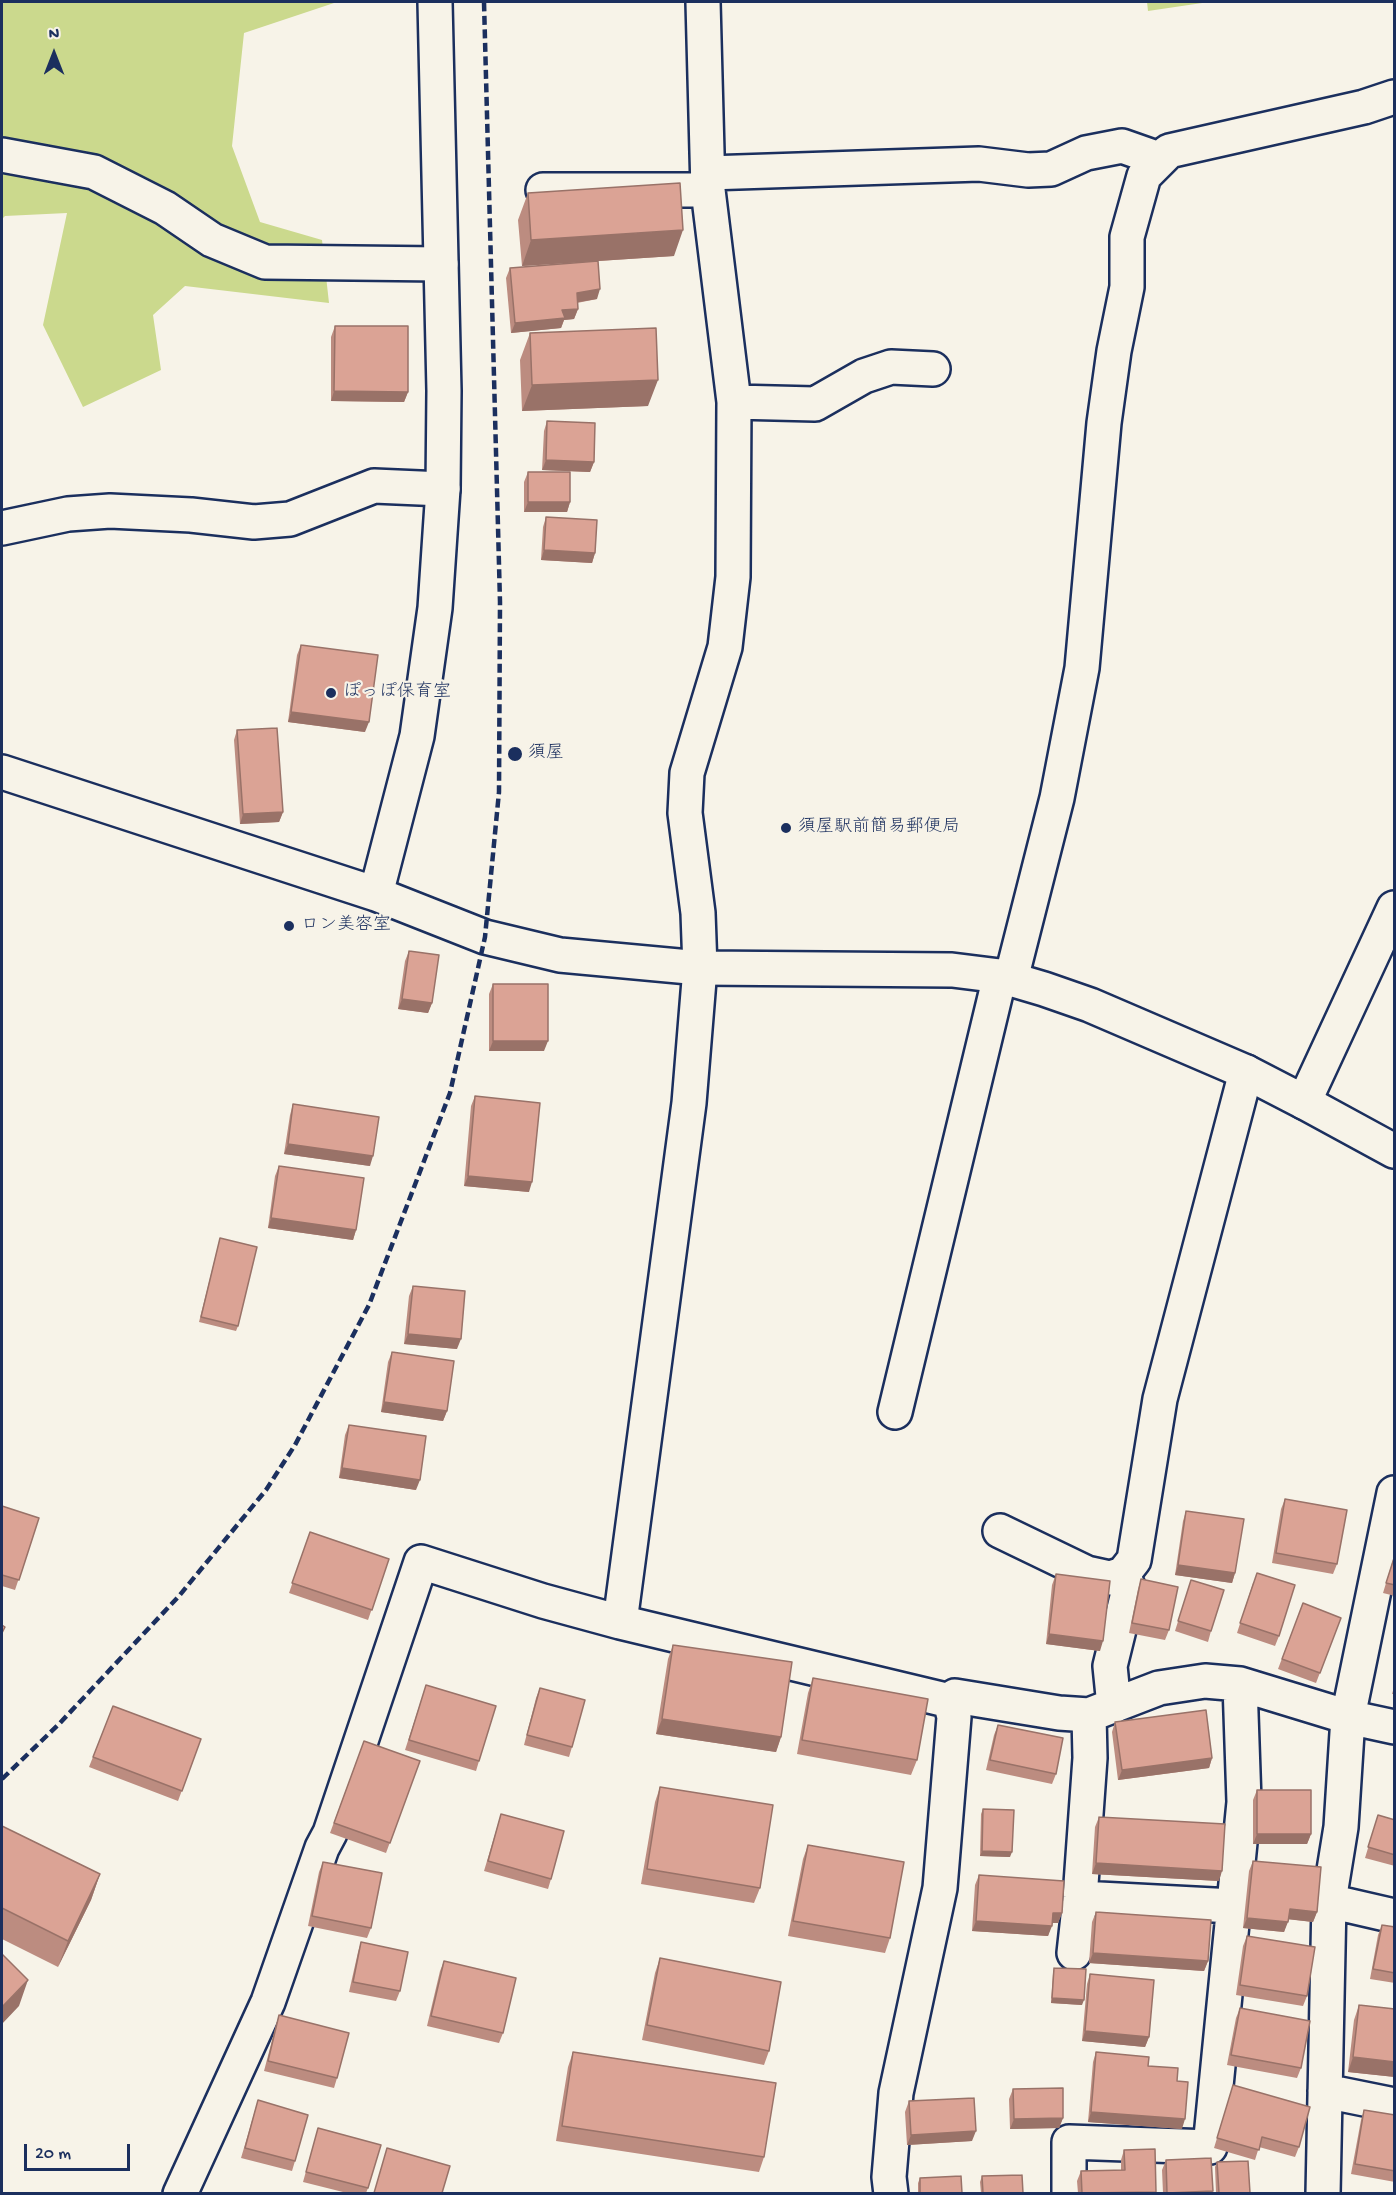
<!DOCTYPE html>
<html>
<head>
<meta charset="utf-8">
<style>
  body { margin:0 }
  #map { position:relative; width:1396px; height:2195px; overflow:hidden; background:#f7f3e8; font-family:"Gochi Hand",sans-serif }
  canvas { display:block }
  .frame { position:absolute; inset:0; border:3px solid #1b2f5e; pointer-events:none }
  .north { position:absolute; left:24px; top:24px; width:60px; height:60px; -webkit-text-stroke:4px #f7f3e8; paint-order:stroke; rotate:0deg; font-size:16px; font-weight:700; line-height:24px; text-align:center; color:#1b2f5e }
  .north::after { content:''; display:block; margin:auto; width:21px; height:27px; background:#1b2f5e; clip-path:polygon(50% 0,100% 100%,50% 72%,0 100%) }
  .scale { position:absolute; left:24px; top:2144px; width:106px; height:27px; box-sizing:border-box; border:3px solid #1b2f5e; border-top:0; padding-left:8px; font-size:18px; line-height:21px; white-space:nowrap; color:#1b2f5e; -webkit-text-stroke:4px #f7f3e8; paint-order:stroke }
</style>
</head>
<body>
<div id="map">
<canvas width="1396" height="2195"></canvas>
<div class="frame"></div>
<div class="north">N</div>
<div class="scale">20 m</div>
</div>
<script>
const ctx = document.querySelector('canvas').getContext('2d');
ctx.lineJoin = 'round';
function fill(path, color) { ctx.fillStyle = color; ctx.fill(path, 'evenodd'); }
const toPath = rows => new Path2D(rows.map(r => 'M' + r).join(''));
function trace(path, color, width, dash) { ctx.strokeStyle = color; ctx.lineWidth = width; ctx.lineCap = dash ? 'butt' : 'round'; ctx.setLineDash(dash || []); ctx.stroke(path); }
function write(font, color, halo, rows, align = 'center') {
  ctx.font = font + ' "Gochi Hand","Klee One",sans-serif'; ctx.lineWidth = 4.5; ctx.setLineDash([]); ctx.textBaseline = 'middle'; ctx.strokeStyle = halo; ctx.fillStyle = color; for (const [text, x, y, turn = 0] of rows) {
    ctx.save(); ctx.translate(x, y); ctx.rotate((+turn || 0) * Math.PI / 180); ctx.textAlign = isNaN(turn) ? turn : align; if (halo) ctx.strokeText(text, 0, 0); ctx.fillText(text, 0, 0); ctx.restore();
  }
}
fill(toPath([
  [2,2,337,2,244,33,232,146,260,222,322,240,329,303,185,286,153,315,161,370,83,407,43,325,67,213,5,216,2,219],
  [1147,2,1209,2,1148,11]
]), '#cbd98d');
const minor = toPath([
  [2,155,94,172,165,208,212,240,265,262,441,264],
  [708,173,979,164,1028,170,1051,169,1086,153,1122,146,1159,159],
  [543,190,708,190],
  [734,402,815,404,864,376,891,367,933,369],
  [2,528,68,514,110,511,191,515,254,522,290,519,374,486,443,489],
  [1011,979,1057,798,1082,668,1104,423,1114,351,1127,287,1127,237,1144,176,1169,151,1364,107,1394,97],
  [1304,1102,1394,1151],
  [895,1412,1000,976],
  [1000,1531,1087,1573,1110,1578,1123,1574,1134,1560,1160,1399,1246,1072],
  [620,1622,689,1103,700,968,698,913,685,813,687,773,725,647,733,577,734,402,708,190,703,2],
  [1114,1706,1110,1666,1129,1589,1123,1574],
  [1080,1898,1233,1906],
  [1329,1901,1394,1916],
  [1074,1953,1080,1898,1090,1758,1089,1715],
  [1325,2091,1394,2105],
  [180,2194,268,2002,322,1848,330,1833,421,1562,543,1601,620,1622,950,1701,955,1696,1059,1713,1089,1715,1159,1688,1205,1681,1240,1684,1348,1717,1394,1727],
  [891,2194,889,2177,896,2093,940,1888,954,1717,950,1701],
  [1069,2194,1069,2142,1210,2147,1244,1802,1240,1684],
  [1323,2194,1329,1901,1341,1827,1348,1717,1394,1493]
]);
const tertiary = toPath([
  [2,772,376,894,485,937,560,955,700,968,952,970,1000,976,1044,989,1090,1005,1246,1072,1304,1102,1394,908],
  [376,894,417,736,435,608,443,489,444,391,435,2]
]);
trace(minor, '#1b2f5e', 38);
trace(tertiary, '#1b2f5e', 38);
trace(minor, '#f7f3e8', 33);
trace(tertiary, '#f7f3e8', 33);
trace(toPath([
  [2,1779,59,1724,179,1596,266,1490,295,1445,369,1305,450,1093,485,937,499,792,500,602,484,2]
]), '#1b2f5e', 4.5, [9, 4.5]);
fill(toPath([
  [528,193,674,256,598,261,597,299,577,303,578,309,574,319,564,320,561,328,511,333,506,278,510,268,586,262,522,266,518,220],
  [335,326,408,392,404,402,331,401,331,337],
  [530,333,648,406,522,411,520,360],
  [547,421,594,462,590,472,542,470,544,431],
  [528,472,570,502,567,512,524,512,524,482],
  [546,517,595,553,592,563,541,560,543,527],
  [301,645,365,732,288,722,297,655],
  [237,730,283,812,279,822,240,824,234,740],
  [409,951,432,1003,428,1013,398,1009,405,961],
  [493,984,544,1051,489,1051,489,994],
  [475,1096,529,1192,464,1186,471,1106],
  [293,1104,370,1166,284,1154,290,1115],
  [279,1166,356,1230,353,1240,268,1228,275,1176],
  [220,1238,238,1326,236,1331,199,1322],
  [413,1286,457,1349,404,1344,409,1296],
  [392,1352,447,1411,443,1421,381,1412,388,1362],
  [349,1425,416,1490,339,1478,345,1435],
  [1285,1499,1337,1564,1333,1574,1272,1563,1281,1509],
  [2,1506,39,1518,15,1590,2,1586],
  [1186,1511,1235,1573,1232,1583,1175,1575,1183,1521],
  [310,1532,389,1559,368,1620,289,1593],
  [1395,1553,1395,1596,1383,1593],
  [1056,1574,1100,1651,1046,1644,1052,1585],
  [1141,1579,1169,1630,1165,1640,1129,1633,1138,1589],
  [1191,1580,1211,1631,1208,1642,1175,1631],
  [1253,1583,1279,1636,1275,1646,1237,1633],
  [1303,1603,1341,1618,1316,1683,1278,1669],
  [673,1645,781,1737,776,1752,656,1734,668,1659],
  [813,1678,917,1760,911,1775,797,1754,808,1693],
  [1395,1684,1395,1694,1392,1694],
  [426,1685,479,1761,476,1771,405,1750],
  [540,1688,572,1747,569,1757,524,1745,536,1698],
  [113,1706,201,1739,178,1801,89,1767],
  [1115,1722,1212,1758,1209,1768,1118,1780,1112,1732],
  [998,1725,1056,1774,1052,1784,986,1770,994,1735],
  [364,1741,420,1761,386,1853,330,1833],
  [660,1787,760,1888,754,1903,641,1884,655,1802],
  [1257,1790,1311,1834,1307,1844,1253,1844,1253,1800],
  [983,1809,1010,1857,980,1856,981,1814],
  [501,1814,551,1879,548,1889,484,1871],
  [1378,1815,1395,1820,1395,1866,1365,1858],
  [1099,1817,1219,1881,1092,1874,1095,1827],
  [2,1826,100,1874,91,1900,58,1967,2,1939],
  [808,1845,890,1938,885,1953,788,1936,803,1859],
  [1253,1861,1317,1912,1313,1922,1288,1919,1284,1932,1243,1928,1249,1871],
  [323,1862,371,1928,367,1938,308,1926,319,1872],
  [979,1875,1062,1913,1058,1923,1052,1923,1048,1936,972,1931,975,1885],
  [1096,1912,1208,1961,1204,1971,1089,1963,1092,1922],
  [1382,1925,1395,1927,1395,1983,1370,1979,1378,1935],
  [1247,1936,1307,1996,1303,2006,1236,1995,1243,1946],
  [361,1942,400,1991,396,2001,349,1992,358,1952],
  [660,1958,769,2051,764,2065,642,2040,655,1973],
  [444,1961,503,2033,499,2043,427,2026,440,1971],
  [1054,1968,1082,2005,1051,2003,1053,1973],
  [1090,1974,1149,2037,1145,2047,1082,2041,1087,1984],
  [1359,2005,1395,2009,1395,2077,1348,2072,1354,2020],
  [1240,2008,1301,2068,1297,2078,1227,2065,1236,2018],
  [279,2015,337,2078,334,2088,264,2071,276,2025],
  [573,2052,764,2157,759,2172,556,2141,568,2067],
  [1096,2052,1148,2066,1177,2081,1182,2129,1088,2122,1093,2062],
  [1233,2085,1299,2147,1295,2157,1259,2147,1255,2160,1214,2148],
  [1013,2089,1063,2118,1059,2128,1010,2129,1009,2099],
  [258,2100,295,2161,292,2171,241,2158],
  [909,2101,972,2141,907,2145,905,2112],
  [1364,2110,1395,2115,1395,2182,1351,2174,1361,2120],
  [318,2128,368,2188,366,2193,347,2193,303,2182],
  [1124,2150,1156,2193,1078,2193,1077,2181,1081,2171,1121,2170,1121,2160],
  [1166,2160,1212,2193,1163,2193,1162,2170],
  [1217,2162,1250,2193,1216,2193,1215,2167],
  [982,2176,1023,2193,981,2193,980,2182],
  [920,2178,962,2193,918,2193,918,2183]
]), '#bc8c80');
fill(toPath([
  [683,230,674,256,522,266,531,240],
  [600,289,597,299,573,303,577,293],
  [578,309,574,319,564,320,561,328,511,333,515,323,562,310],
  [658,380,648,406,522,411,532,385],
  [334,391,408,392,404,402,331,401],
  [546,460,594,462,590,472,542,470],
  [528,502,570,502,567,512,524,512],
  [544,550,595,553,592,563,541,560],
  [291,712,369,722,365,732,288,722],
  [283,812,279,822,240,824,243,814],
  [402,999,432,1003,428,1013,398,1009],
  [493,1041,548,1041,544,1051,489,1051],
  [288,1144,373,1156,370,1166,284,1154],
  [468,1176,532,1182,529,1192,464,1186],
  [271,1218,356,1230,353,1240,268,1228],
  [408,1334,461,1339,457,1349,404,1344],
  [384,1402,447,1411,443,1421,381,1412],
  [342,1468,420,1480,416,1490,339,1478],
  [1178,1565,1235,1573,1232,1583,1175,1575],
  [1049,1634,1103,1641,1100,1651,1046,1644],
  [662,1719,781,1737,776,1752,656,1734],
  [1212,1758,1209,1768,1118,1780,1122,1770],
  [1257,1834,1311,1834,1307,1844,1253,1844],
  [982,1851,1012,1852,1010,1857,980,1856],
  [1096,1863,1222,1871,1219,1881,1092,1874],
  [100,1874,91,1900,58,1967,68,1941],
  [1290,1909,1317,1912,1313,1922,1286,1919],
  [1053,1913,1062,1913,1058,1923,1049,1923],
  [1247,1918,1288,1922,1284,1932,1243,1928],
  [976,1921,1052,1926,1048,1936,972,1931],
  [1093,1953,1208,1961,1204,1971,1089,1963],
  [28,1980,19,2006,2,2024,2,2007],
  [1052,1998,1084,2000,1082,2005,1051,2003],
  [1085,2031,1149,2037,1145,2047,1082,2041],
  [1353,2057,1395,2062,1395,2077,1348,2072],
  [1091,2112,1185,2119,1182,2129,1088,2122],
  [1063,2118,1059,2128,1010,2129,1014,2119],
  [976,2131,972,2141,907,2145,911,2135],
  [1213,2191,1212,2193,1167,2193]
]), '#997268');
const building = toPath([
  [680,183,683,230,531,240,528,193,680,183],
  [598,261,600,289,577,293,578,309,562,310,565,318,515,323,510,268,598,261],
  [335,326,408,326,408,392,334,391,335,326],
  [656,328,658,380,532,385,530,333,656,328],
  [547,421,595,423,594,462,546,460,547,421],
  [528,472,570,472,570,502,528,502,528,472],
  [546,517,597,520,595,553,544,550,546,517],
  [301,645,378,655,369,722,291,712,301,645],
  [277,728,283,812,243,814,237,730,277,728],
  [409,951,439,955,432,1003,402,999,409,951],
  [493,984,548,984,548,1041,493,1041,493,984],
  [475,1096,540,1103,532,1182,468,1176,475,1096],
  [293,1104,379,1117,373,1156,288,1144,293,1104],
  [279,1166,364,1178,356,1230,271,1218,279,1166],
  [220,1238,257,1247,238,1326,201,1317,220,1238],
  [413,1286,465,1291,461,1339,408,1334,413,1286],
  [392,1352,454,1361,447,1411,384,1402,392,1352],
  [349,1425,426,1436,420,1480,342,1468,349,1425],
  [1285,1499,1347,1510,1337,1564,1276,1553,1285,1499],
  [2,1506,39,1518,19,1580,2,1575,2,1506],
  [1186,1511,1244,1519,1235,1573,1178,1565,1186,1511],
  [310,1532,389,1559,372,1610,292,1583,310,1532],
  [1395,1555,1395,1585,1386,1583,1395,1555],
  [1257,1573,1295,1585,1279,1636,1240,1623,1257,1573],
  [1056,1574,1110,1581,1103,1641,1049,1634,1056,1574],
  [1141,1579,1178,1587,1169,1630,1132,1623,1141,1579],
  [1191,1580,1224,1590,1211,1631,1178,1621,1191,1580],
  [1303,1603,1341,1618,1320,1673,1282,1659,1303,1603],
  [2,1625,5,1627,2,1633,2,1625],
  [673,1645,792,1662,781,1737,662,1719,673,1645],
  [813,1678,928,1699,917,1760,802,1740,813,1678],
  [426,1685,496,1706,479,1761,409,1740,426,1685],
  [540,1688,585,1700,572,1747,527,1735,540,1688],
  [113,1706,201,1739,182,1791,93,1757,113,1706],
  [1206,1710,1212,1758,1122,1770,1115,1722,1206,1710],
  [998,1725,1063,1738,1056,1774,990,1760,998,1725],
  [364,1741,420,1761,390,1843,334,1823,364,1741],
  [660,1787,773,1805,760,1888,647,1869,660,1787],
  [1257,1790,1311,1790,1311,1834,1257,1834,1257,1790],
  [983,1809,1014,1810,1012,1852,982,1851,983,1809],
  [501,1814,564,1831,551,1879,488,1861,501,1814],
  [1378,1815,1395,1820,1395,1855,1368,1847,1378,1815],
  [1099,1817,1225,1824,1222,1871,1096,1863,1099,1817],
  [2,1826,100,1874,68,1941,2,1908,2,1826],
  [808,1845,904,1862,890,1938,793,1921,808,1845],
  [1253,1861,1321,1867,1317,1912,1290,1909,1288,1922,1247,1918,1253,1861],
  [323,1862,382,1873,371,1928,312,1916,323,1862],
  [979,1875,1064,1881,1062,1913,1053,1913,1052,1926,976,1921,979,1875],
  [1096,1912,1211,1920,1208,1961,1093,1953,1096,1912],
  [1382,1925,1395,1927,1395,1973,1373,1969,1382,1925],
  [1247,1936,1315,1947,1307,1996,1240,1985,1247,1936],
  [361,1942,408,1952,400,1991,353,1982,361,1942],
  [2,1954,28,1980,2,2007,2,1954],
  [660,1958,781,1982,769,2051,647,2025,660,1958],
  [444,1961,516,1978,503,2033,431,2016,444,1961],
  [1054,1968,1086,1969,1084,2000,1052,1998,1054,1968],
  [1090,1974,1154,1980,1149,2037,1085,2031,1090,1974],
  [1359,2005,1395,2009,1395,2062,1353,2057,1359,2005],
  [1240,2008,1310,2021,1301,2068,1231,2055,1240,2008],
  [279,2015,349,2033,337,2078,268,2061,279,2015],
  [573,2052,776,2083,764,2157,562,2126,573,2052],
  [1096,2052,1149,2057,1148,2066,1178,2068,1177,2081,1188,2082,1185,2119,1091,2112,1096,2052],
  [1233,2085,1310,2107,1299,2147,1262,2137,1259,2150,1217,2138,1233,2085],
  [1063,2088,1063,2118,1014,2119,1013,2089,1063,2088],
  [974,2098,976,2131,911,2135,909,2101,974,2098],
  [258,2100,308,2115,295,2161,245,2148,258,2100],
  [1364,2110,1395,2115,1395,2171,1355,2164,1364,2110],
  [318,2128,381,2145,368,2188,306,2172,318,2128],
  [387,2148,450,2166,442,2193,374,2193,387,2148],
  [1155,2149,1156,2192,1082,2193,1081,2171,1125,2170,1124,2150,1155,2149],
  [1211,2158,1213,2191,1167,2193,1166,2160,1211,2158],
  [1248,2161,1250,2193,1219,2193,1217,2162,1248,2161],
  [1022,2175,1023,2193,983,2193,982,2176,1022,2175],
  [961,2176,962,2193,920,2193,920,2178,961,2176]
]);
fill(building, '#dba395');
trace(building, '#997268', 1.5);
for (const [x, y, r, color] of [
  [331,693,6,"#1b2f5e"],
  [515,754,8,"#1b2f5e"],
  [786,828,6,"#1b2f5e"],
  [289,926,6,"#1b2f5e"]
]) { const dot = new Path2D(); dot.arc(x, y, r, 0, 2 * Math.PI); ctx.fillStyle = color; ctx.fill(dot); trace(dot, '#f7f3e8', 2); }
write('18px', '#1b2f5e', '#f7f3e8', [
  ["ぽっぽ保育室",343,693],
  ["須屋",528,754],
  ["須屋駅前簡易郵便局",798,828],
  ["ロン美容室",301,926]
], 'left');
</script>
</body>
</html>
